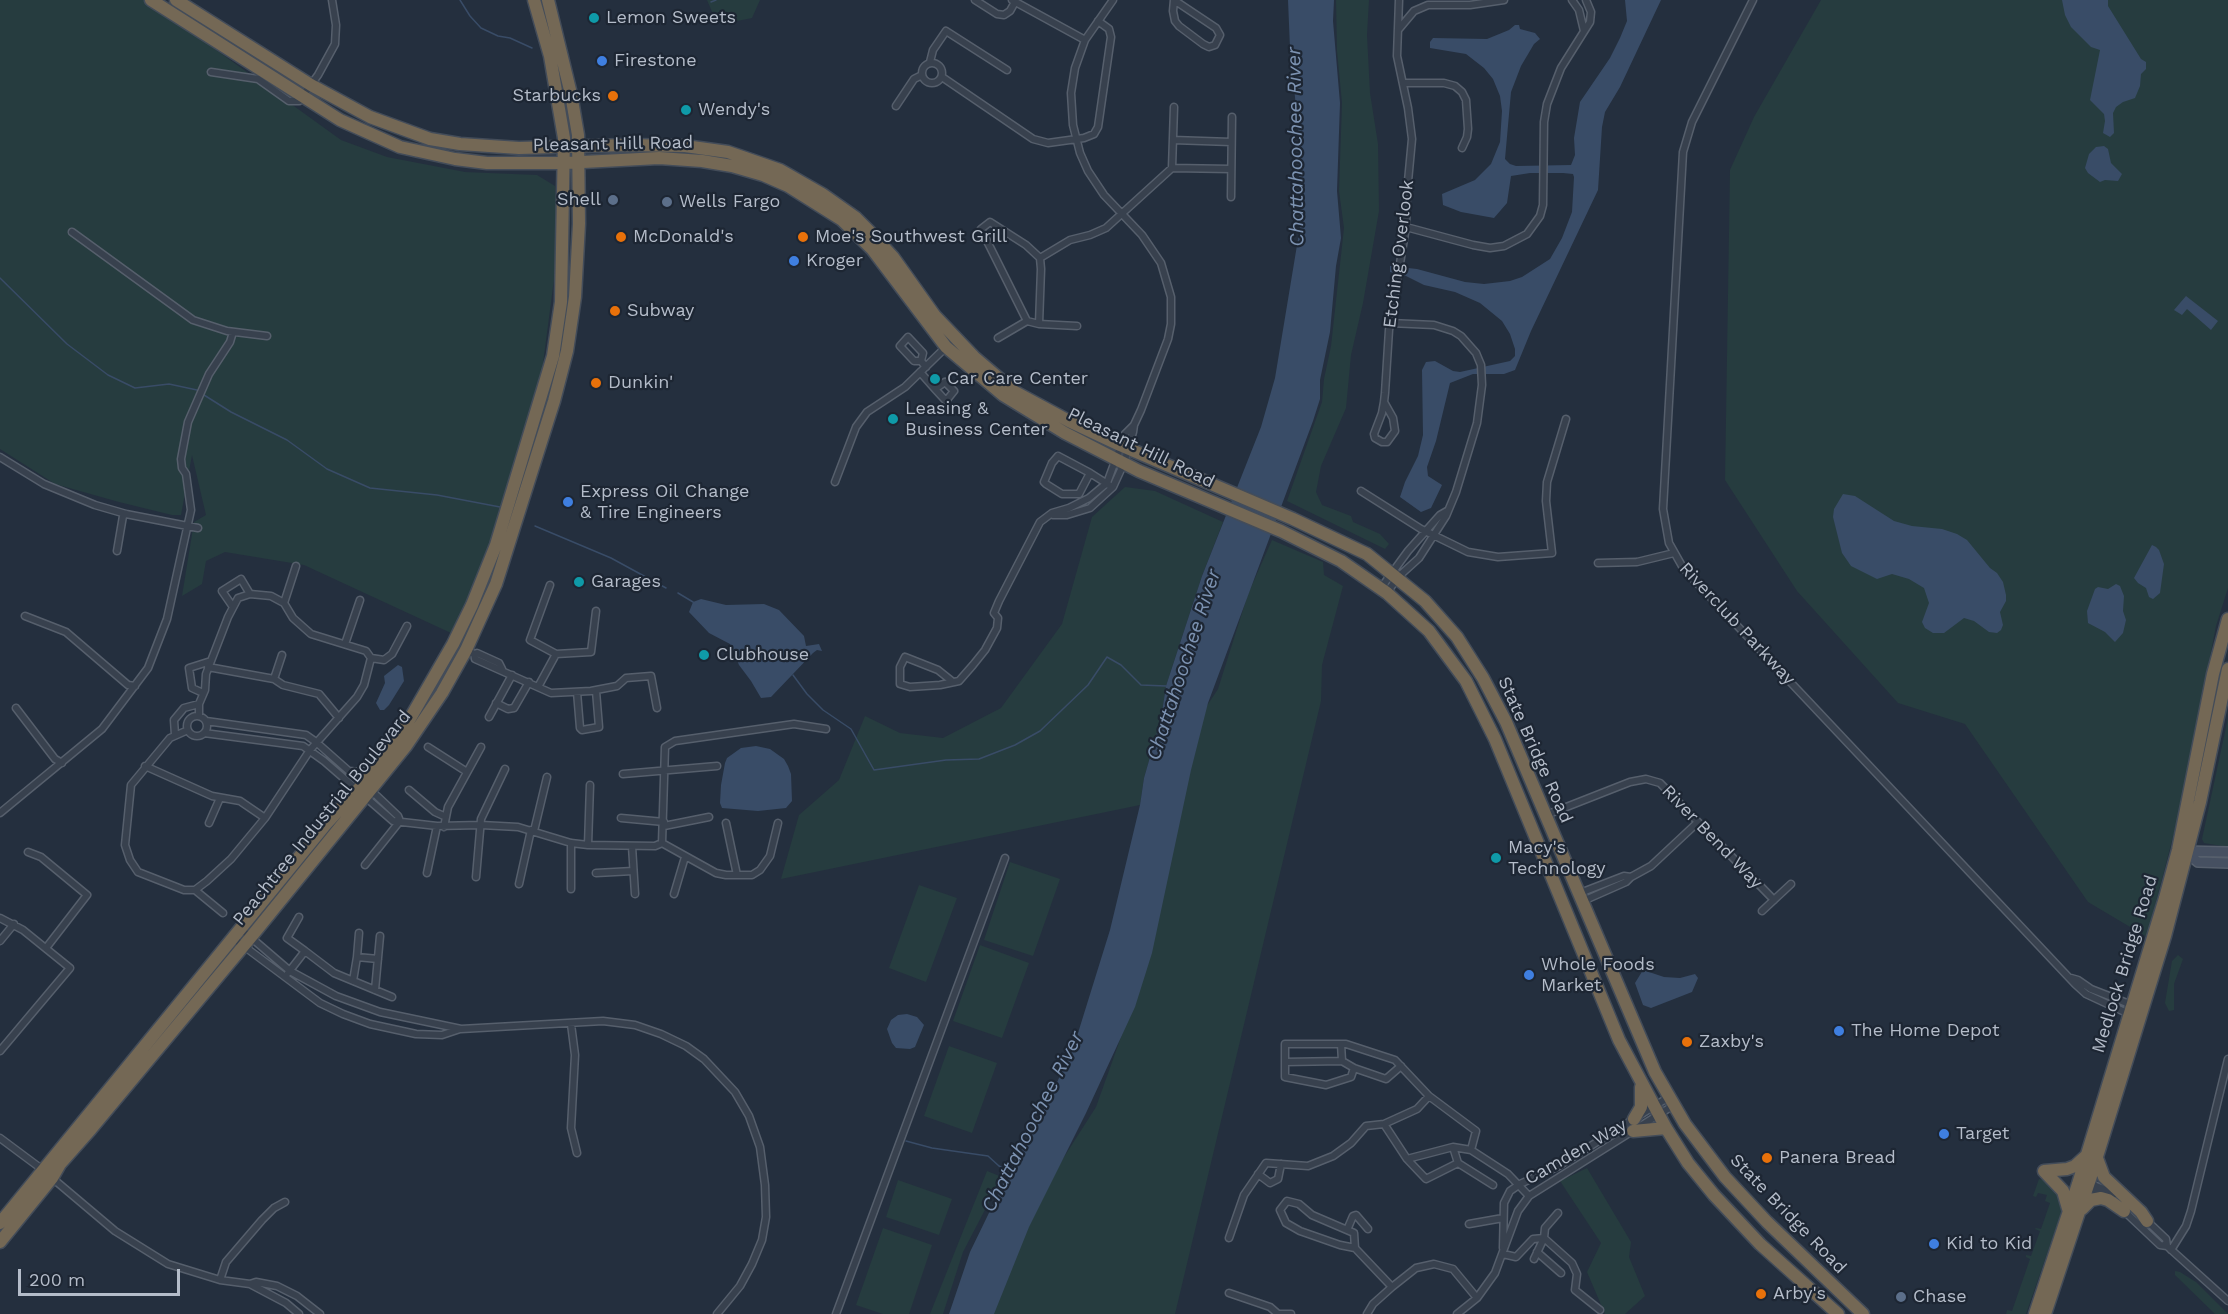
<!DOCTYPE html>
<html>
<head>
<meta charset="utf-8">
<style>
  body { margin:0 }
  #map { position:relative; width:2228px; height:1314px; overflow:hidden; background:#242f3e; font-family:"Work Sans",sans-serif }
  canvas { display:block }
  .scale { position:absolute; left:18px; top:1269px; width:162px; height:27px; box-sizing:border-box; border:3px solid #b4bcc9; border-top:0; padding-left:8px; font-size:18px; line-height:21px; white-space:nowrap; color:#b4bcc9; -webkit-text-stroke:4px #1d2633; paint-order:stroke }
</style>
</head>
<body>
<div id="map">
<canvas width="2228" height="1314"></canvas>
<div class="scale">200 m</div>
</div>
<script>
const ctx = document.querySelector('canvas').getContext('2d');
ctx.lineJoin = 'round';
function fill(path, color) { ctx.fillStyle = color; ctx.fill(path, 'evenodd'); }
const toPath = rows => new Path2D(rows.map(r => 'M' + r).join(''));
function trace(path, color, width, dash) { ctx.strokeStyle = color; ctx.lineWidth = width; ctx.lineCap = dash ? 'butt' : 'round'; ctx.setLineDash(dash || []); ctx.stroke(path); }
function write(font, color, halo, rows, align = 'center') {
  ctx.font = font + ' "Work Sans",sans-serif'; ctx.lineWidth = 4.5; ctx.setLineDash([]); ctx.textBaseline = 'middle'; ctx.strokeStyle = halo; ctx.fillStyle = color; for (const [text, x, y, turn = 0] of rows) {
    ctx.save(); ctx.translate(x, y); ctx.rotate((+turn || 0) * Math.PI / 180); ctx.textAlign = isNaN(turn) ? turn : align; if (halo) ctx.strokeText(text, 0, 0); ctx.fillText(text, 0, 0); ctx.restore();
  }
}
fill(toPath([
  [0,0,147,0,341,140,387,157,465,172,537,175,555,186,559,241,541,379,513,476,489,546,455,633,451,633,304,565,225,552,206,561,202,584,182,596,194,522,206,515,192,455,181,515,172,515,119,502,55,484,0,449],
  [707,0,760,0,752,18,727,23,713,14],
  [1336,0,1369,0,1367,35,1370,93,1378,144,1379,211,1363,303,1351,355,1346,408,1321,466,1316,492,1322,505,1351,516,1353,522,1380,534,1389,544,1385,549,1287,501,1322,402,1324,379,1331,346,1344,228,1339,191,1342,103,1337,51],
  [1821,0,2228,0,2228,588,2216,626,2182,802,2147,937,2088,902,1965,724,1898,703,1797,591,1725,480,1730,170,1754,117],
  [1125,487,1155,491,1223,522,1202,576,1166,686,1161,719,1144,778,1140,805,781,879,799,815,839,780,865,716,900,733,943,738,1001,708,1062,624,1092,517],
  [1272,540,1323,562,1324,575,1343,586,1322,665,1321,701,1175,1314,985,1314,1050,1179,1096,1107,1126,1023,1191,730,1218,689,1248,594],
  [2228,718,2228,847,2204,843,2202,839],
  [1010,862,1060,879,1033,956,984,940],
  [919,885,957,898,926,982,889,968],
  [980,945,1029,963,1002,1038,953,1021],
  [2178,955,2183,959,2174,984,2174,1010,2169,1011,2165,1003,2172,961],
  [949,1046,997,1063,972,1133,924,1116],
  [1587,1168,1631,1242,1629,1257,1645,1296,1625,1314,1605,1314,1587,1272,1601,1243,1560,1181],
  [987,1171,1002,1177,963,1252,943,1314,930,1314],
  [2039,1179,2047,1180,2062,1194,2063,1208,2026,1314,2006,1314,2007,1310,2012,1311,2030,1259,2026,1257,2026,1255,2031,1256,2040,1231,2035,1229,2036,1228,2041,1229,2050,1203,2045,1201,2047,1195,2038,1193,2036,1197,2033,1196],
  [898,1180,952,1199,939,1235,886,1217],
  [883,1228,932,1245,909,1314,883,1314,856,1305],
  [2175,1271,2180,1272,2196,1282,2228,1314,2215,1314,2175,1275]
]), '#263c3f');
fill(toPath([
  [1288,0,1334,0,1333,21,1340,103,1337,191,1341,238,1336,266,1330,332,1320,380,1320,399,1313,421,1208,703,1191,770,1152,953,1135,1007,1086,1113,1029,1227,994,1314,949,1314,970,1252,1003,1184,1053,1092,1078,1033,1110,930,1140,805,1144,778,1161,719,1166,686,1202,576,1261,427,1275,378,1300,227,1298,127,1290,48],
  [1625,0,1661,0,1620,87,1605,112,1602,127,1598,190,1531,331,1515,370,1504,374,1473,374,1450,383,1436,441,1427,467,1428,476,1442,485,1431,508,1421,512,1400,497,1405,482,1418,456,1423,435,1422,370,1426,362,1435,361,1453,371,1460,372,1510,361,1515,356,1515,349,1510,334,1502,321,1480,303,1455,292,1424,285,1404,275,1390,272,1390,266,1417,269,1465,282,1484,284,1510,281,1522,277,1550,259,1562,238,1572,212,1574,177,1573,174,1563,173,1530,173,1511,176,1507,203,1494,218,1461,212,1443,205,1442,194,1475,180,1491,164,1500,142,1502,111,1500,96,1493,79,1484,68,1466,54,1430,48,1430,42,1433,38,1487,39,1509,30,1515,25,1519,25,1520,29,1535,33,1540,39,1534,44,1521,66,1511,92,1505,159,1510,164,1516,166,1571,165,1575,155,1574,138,1580,102,1610,58,1620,38,1627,21],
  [2062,0,2108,0,2108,6,2141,59,2146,62,2146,69,2141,74,2140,86,2135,98,2123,102,2116,107,2113,113,2114,133,2110,137,2103,133,2105,121,2104,114,2090,100,2100,50,2091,47,2071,27,2065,15],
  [2104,146,2108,149,2111,163,2122,174,2118,181,2105,180,2100,182,2088,173,2085,168,2089,154,2096,147],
  [2186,296,2218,321,2211,330,2187,309,2182,315,2174,310],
  [1843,494,1855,496,1894,521,1912,526,1942,529,1957,534,1967,540,1990,568,1997,573,2003,582,2006,595,2006,601,2000,612,2003,625,2001,630,1997,633,1989,632,1974,621,1964,618,1944,633,1933,633,1925,628,1922,622,1929,603,1924,588,1909,579,1892,574,1877,579,1851,566,1842,553,1833,517,1834,509],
  [2152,545,2156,547,2159,550,2164,564,2160,593,2153,599,2149,597,2146,588,2138,583,2134,578],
  [2116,584,2120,586,2124,596,2123,611,2126,620,2123,633,2115,642,2105,632,2088,623,2087,611,2095,589,2098,587,2108,589],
  [701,599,726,605,764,604,779,610,804,636,806,646,819,644,822,651,817,650,813,653,771,697,761,698,751,681,739,665,730,644,709,633,689,612,693,602],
  [398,665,402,667,404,681,389,705,384,710,380,710,376,703,385,683,384,676],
  [756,746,770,749,784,759,788,766,791,774,792,801,786,808,758,811,722,808,720,803,721,785,725,763,727,758,741,748],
  [1643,970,1664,977,1680,978,1695,974,1698,978,1692,992,1651,1008,1643,1005,1635,983],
  [907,1014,917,1017,924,1025,915,1047,910,1049,896,1048,892,1043,887,1029,891,1020,898,1015]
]), '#394c67');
trace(toPath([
  [460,0,470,16,481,28,498,36,510,38,532,48],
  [711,2,716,0],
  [0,278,67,344,108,375,135,388,169,384,197,390],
  [204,395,231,412,287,440,327,469,370,488,437,495,500,507],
  [535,526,611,558,666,588],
  [678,593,693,602],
  [793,675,807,694,823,710,851,729,874,770,946,760,979,759,1015,745,1040,731,1088,685,1107,657,1121,665,1141,685,1166,686],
  [906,1141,932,1148,988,1156,999,1166,1012,1173]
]), '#394c67', 1.5);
const street = toPath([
  [975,0,997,14,1004,15,1010,11,1015,2],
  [1012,0,1085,40],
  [1174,0,1216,28,1220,35,1215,45,1209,47,1203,44,1179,26,1175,21,1173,11,1174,0],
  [1572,0,1579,10,1584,31],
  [1753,0,1692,122,1683,152,1663,509,1669,543,1682,566,1696,582,2075,984,2086,994,2129,1014],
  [1398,30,1414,11,1428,5,1470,5,1504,0],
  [930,62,933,50,946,31,1007,70],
  '922 73a10 10 0 1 1 20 0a10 10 0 1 1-20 0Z',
  [211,72,258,79,289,101,299,101,318,75,335,44,336,25,332,0],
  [942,77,1033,139,1048,143,1084,138,1094,134,1098,127,1111,37,1109,29,1098,21],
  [1404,83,1444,83,1455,86,1462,92,1466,100,1468,129,1467,137,1462,148],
  [896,106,914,79,922,75],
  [1173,140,1231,142],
  [1172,168,1174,107],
  [1231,197,1232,117],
  [1406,227,1473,245,1490,248,1504,246,1527,234,1540,216,1543,205,1544,122,1547,104,1561,68,1590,22,1591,12,1586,0],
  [72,232,193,320,227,331,267,336],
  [1040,258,1070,240,1090,235,1106,228,1172,168,1231,169],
  [1039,324,1041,269,1040,258,1026,245,990,222,981,229,1027,321,1039,324,1077,326],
  [998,338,1027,321],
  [921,361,914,361,900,346,908,337,923,353,921,361,926,367],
  [920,372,935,389,946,401,954,391,945,382,935,389],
  [1384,402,1393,418,1395,431,1387,442,1382,442,1375,438,1374,434,1382,413,1384,402,1385,393,1389,330,1406,227,1407,192,1412,139,1408,108,1397,56,1399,0],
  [1058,456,1090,473,1079,494,1062,494,1046,484,1044,482,1052,463,1058,456],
  [0,457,44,484,95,505,126,514,198,528],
  [1090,473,1109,485],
  [835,482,856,427,867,412,905,387,946,347],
  [1361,491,1421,529,1468,552,1498,557,1552,553,1546,501,1547,482,1566,419],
  [1053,515,1067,515,1090,508,1113,487,1124,463,1133,432,1134,425],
  [117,551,123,516,126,514],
  [1598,563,1637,562,1674,553],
  [1381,588,1408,551,1440,515,1447,511],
  [1387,593,1397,578,1419,558,1446,516,1456,492,1477,423,1482,385,1481,365,1476,353,1461,336,1453,331,1434,325,1390,323],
  [284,603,296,566],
  [233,607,222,591,241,579,250,594],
  [25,616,66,632,128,685,135,686],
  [345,644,360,600],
  [464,649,474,654,475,659,551,693,591,691,617,686,626,678,651,676,657,708],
  [474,654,477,653,499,663,502,669],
  [556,654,591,652,596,611],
  [371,658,384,660,392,654,407,626],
  [208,667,274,679,282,655],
  [274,679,283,685,319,694,339,718],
  [953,682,938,670,905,657,900,667,900,684,910,687,940,685,959,681,973,665,985,650,997,628,998,618,994,613,999,601,1040,522,1052,513,1069,508,1089,498,1107,483,1125,434,1134,425,1141,410,1168,339,1171,324,1171,297,1161,263,1142,235,1104,195,1088,171,1080,153,1073,125,1071,93,1075,68,1085,40,1113,0],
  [538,687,556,654,530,640,550,585],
  [577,692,580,728,582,730,599,727,596,691],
  [203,693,192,688,189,668,211,661],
  [496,703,508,709,514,708,529,682],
  [16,708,55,759,62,763],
  '187 726a10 10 0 1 1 20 0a10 10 0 1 1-20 0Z',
  [489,717,512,675],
  [206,721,306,735,316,742,377,796,398,816,400,821],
  [188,730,170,738,131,785,125,845,130,860,138,872,184,890,195,890,207,881,231,859,265,818,310,750,357,697,364,685,371,658,366,651,311,634,293,618,284,603,271,596,250,594,238,598,228,617,206,674,205,690,199,704,199,716],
  [204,733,303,746,324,761,393,821,437,826,481,825,518,827,571,843,588,845,655,846,662,843],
  [175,735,174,720,184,708,199,704],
  [428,747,467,772],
  [145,766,212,796,240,801,265,818],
  [349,771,360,772,371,769],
  [623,774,717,766],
  [409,790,435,812,446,817],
  [0,813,102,729,148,668,167,619,191,510,186,474,182,468,181,459,188,422,209,374,230,342,233,332],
  [1546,815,1630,782,1646,779,1660,783,1774,900],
  [621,818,664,822],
  [209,823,220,798],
  [726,823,737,875],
  [664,826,709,817],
  [444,827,448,807,481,747],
  [534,831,547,777],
  [571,843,571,889],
  [662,843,665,747,675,741,794,724,826,729],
  [662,843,716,873,726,875,752,875,760,870,770,856,778,823],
  [588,845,590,785],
  [632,846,635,894],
  [28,852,41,857,87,895,46,948],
  [365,865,400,821],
  [427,873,437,826],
  [596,873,633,871],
  [476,877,481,819,505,769],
  [519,884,531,830],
  [195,890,223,913],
  [1580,893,1624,876,1631,877],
  [674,894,685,857],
  [1583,901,1626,882,1631,877,1651,866,1697,823],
  [1762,911,1791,884],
  [0,918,23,930,70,968,0,1051],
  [241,929,290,971,336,996,380,1012,461,1029,603,1021,635,1025,661,1034,686,1046,704,1059,735,1092,749,1116,760,1147,765,1185,766,1217,762,1240,752,1264,740,1286,717,1314],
  [233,938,320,1003,343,1014,370,1024,416,1034,442,1035,460,1029],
  [0,941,14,924],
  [305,951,334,973,392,997],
  [357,957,359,933],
  [288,973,305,951,287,938,299,917],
  [2071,978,2078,980,2091,989,2132,1005],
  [353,981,357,957,378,959],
  [375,990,380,936],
  [571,1024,575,1055,571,1128,577,1153],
  [1341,1044,1342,1061,1354,1068],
  [1285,1062,1342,1061],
  [1401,1066,1386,1079,1354,1068,1351,1077,1326,1085,1285,1077,1285,1044,1346,1044,1395,1060,1429,1096,1476,1131,1471,1150,1508,1174,1529,1196],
  [1429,1096,1417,1109,1384,1124,1407,1159,1453,1147,1471,1150],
  [0,1138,43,1170],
  [1407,1159,1426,1179,1458,1163,1453,1147],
  [1458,1163,1493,1185],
  [1258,1174,1270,1183,1278,1179,1281,1164],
  [51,1177,115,1231,168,1264,220,1280,250,1284,256,1282,277,1286,297,1296,320,1314],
  [2089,1183,2115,1194],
  [2085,1186,2106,1195],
  [2123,1210,2160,1245,2167,1246,2228,1301],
  [2146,1220,2166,1239,2167,1246],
  [1469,1224,1503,1218],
  [1347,1230,1353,1216,1356,1215,1368,1229],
  [1229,1238,1244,1195,1266,1163,1308,1166,1333,1156,1351,1143,1366,1126,1384,1124],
  [1355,1248,1340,1245,1300,1231,1286,1223,1280,1210,1287,1201,1299,1204,1312,1215,1354,1233,1355,1248,1392,1287,1416,1268,1434,1264,1453,1269,1477,1298,1495,1273,1518,1211,1529,1196,1674,1105],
  [1503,1248,1504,1203,1510,1191,1520,1184,1557,1167,1669,1097],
  [2171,1250,2186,1226,2191,1211,2228,1059],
  [1537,1252,1561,1273],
  [1503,1254,1516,1257,1533,1239,1544,1238,1572,1263,1577,1274,1575,1290,1600,1310],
  [1534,1259,1544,1238,1545,1228,1558,1213],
  [220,1280,226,1262,262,1220,274,1208,285,1202],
  [250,1284,286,1303,299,1314],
  [1229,1293,1270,1307,1278,1314],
  [836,1314,1005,858],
  [1278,1314,1291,1314],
  [1367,1314,1373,1304,1392,1287],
  [1457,1314,1477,1298]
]);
const secondary = toPath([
  [2183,851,2228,852],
  [2187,853,2198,862,2228,863]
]);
const highway = toPath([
  [151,0,340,120,400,147,455,159,487,163,564,163,659,158,702,161,732,166,763,175,788,186,842,220,872,249,946,347,1003,395,1065,433,1139,471,1281,531,1341,561,1387,593,1429,631,1466,681,1495,739,1619,1040,1666,1128,1688,1163,1714,1195,1760,1244,1838,1314],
  [176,0,311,85,370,117,430,139,460,144,519,148,627,145,685,146,728,152,780,170,822,194,856,218,870,232,893,257,935,316,974,357,1015,392,1069,421,1120,445,1293,519,1367,554,1425,601,1457,637,1483,678,1506,722,1655,1072,1685,1124,1725,1177,1767,1222,1863,1314],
  [1634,1119,1641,1107,1641,1087],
  [1633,1131,1666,1128],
  [2097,1158,2104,1177,2141,1212,2147,1221],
  [2044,1171,2063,1191,2069,1212],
  [2044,1171,2067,1169,2075,1166,2086,1156],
  [2082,1209,2091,1200,2101,1198,2108,1200,2124,1211],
  [0,1223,326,824,363,784,404,729,453,644,472,605,496,545,553,356,561,302,564,138,550,56,534,0],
  [0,1242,52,1178,60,1164,91,1129,251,937,406,746,442,693,466,650,496,584,554,401,567,351,575,297,579,224,578,135,571,94,548,0],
  [2035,1314,2078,1184,2165,898,2178,850,2213,674,2228,619],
  [2045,1314,2091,1176,2165,936,2200,802,2228,669]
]);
trace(street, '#565f6c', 9);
trace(secondary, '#565f6c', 12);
trace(highway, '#434c59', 15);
trace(street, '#38414e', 6);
trace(secondary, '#465061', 9);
trace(highway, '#746855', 12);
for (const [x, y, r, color] of [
  [594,18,6,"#0f9aa8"],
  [602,61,6,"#3f7fe0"],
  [613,96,6,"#e8710a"],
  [686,110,6,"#0f9aa8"],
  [613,200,6,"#5c6f8a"],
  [667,202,6,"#5c6f8a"],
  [621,237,6,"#e8710a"],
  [803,237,6,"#e8710a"],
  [794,261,6,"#3f7fe0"],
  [615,311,6,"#e8710a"],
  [935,379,6,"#0f9aa8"],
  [596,383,6,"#e8710a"],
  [893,419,6,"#0f9aa8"],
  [568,502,6,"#3f7fe0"],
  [579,582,6,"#0f9aa8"],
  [704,655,6,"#0f9aa8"],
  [1496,858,6,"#0f9aa8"],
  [1529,975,6,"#3f7fe0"],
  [1839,1031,6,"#3f7fe0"],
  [1687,1042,6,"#e8710a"],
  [1944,1134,6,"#3f7fe0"],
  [1767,1158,6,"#e8710a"],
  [1934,1244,6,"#3f7fe0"],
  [1761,1294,6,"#e8710a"],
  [1901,1297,6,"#5c6f8a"]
]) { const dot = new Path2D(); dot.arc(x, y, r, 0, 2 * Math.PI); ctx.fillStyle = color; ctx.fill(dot); trace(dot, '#1d2633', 2); }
write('18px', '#b4bcc9', '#1d2633', [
  ["Lemon Sweets",606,18],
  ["Firestone",614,61],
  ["Starbucks",601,96,"right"],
  ["Wendy's",698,110],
  ["Shell",601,200,"right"],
  ["Wells Fargo",679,202],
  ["McDonald's",633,237],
  ["Moe's Southwest Grill",815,237],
  ["Kroger",806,261],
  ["Subway",627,311],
  ["Car Care Center",947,379],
  ["Dunkin'",608,383],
  ["Leasing &",905,409],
  ["Business Center",905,430],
  ["Express Oil Change",580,492],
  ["& Tire Engineers",580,513],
  ["Garages",591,582],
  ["Clubhouse",716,655],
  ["Macy's",1508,848],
  ["Technology",1508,869],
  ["Whole Foods",1541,965],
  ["Market",1541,986],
  ["The Home Depot",1851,1031],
  ["Zaxby's",1699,1042],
  ["Target",1956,1134],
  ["Panera Bread",1779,1158],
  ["Kid to Kid",1946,1244],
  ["Arby's",1773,1294],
  ["Chase",1913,1297]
], 'left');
write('18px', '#b4bcc9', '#1d2633', [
  ["Pleasant Hill Road",613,144,-1],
  ["Etching Overlook",1399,254,-83],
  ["Pleasant Hill Road",1141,448,26],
  ["Riverclub Parkway",1737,624,47],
  ["State Bridge Road",1535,750,66],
  ["Peachtree Industrial Boulevard",322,818,-51],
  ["River Bend Way",1712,837,46],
  ["Medlock Bridge Road",2125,964,-73],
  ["Camden Way",1576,1152,-30],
  ["State Bridge Road",1788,1214,46]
]);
write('italic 20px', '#7c92b1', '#1d2633', [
  ["Chattahoochee River",1296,147,-91],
  ["Chattahoochee River",1184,665,-72],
  ["Chattahoochee River",1033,1122,-63]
]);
</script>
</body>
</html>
